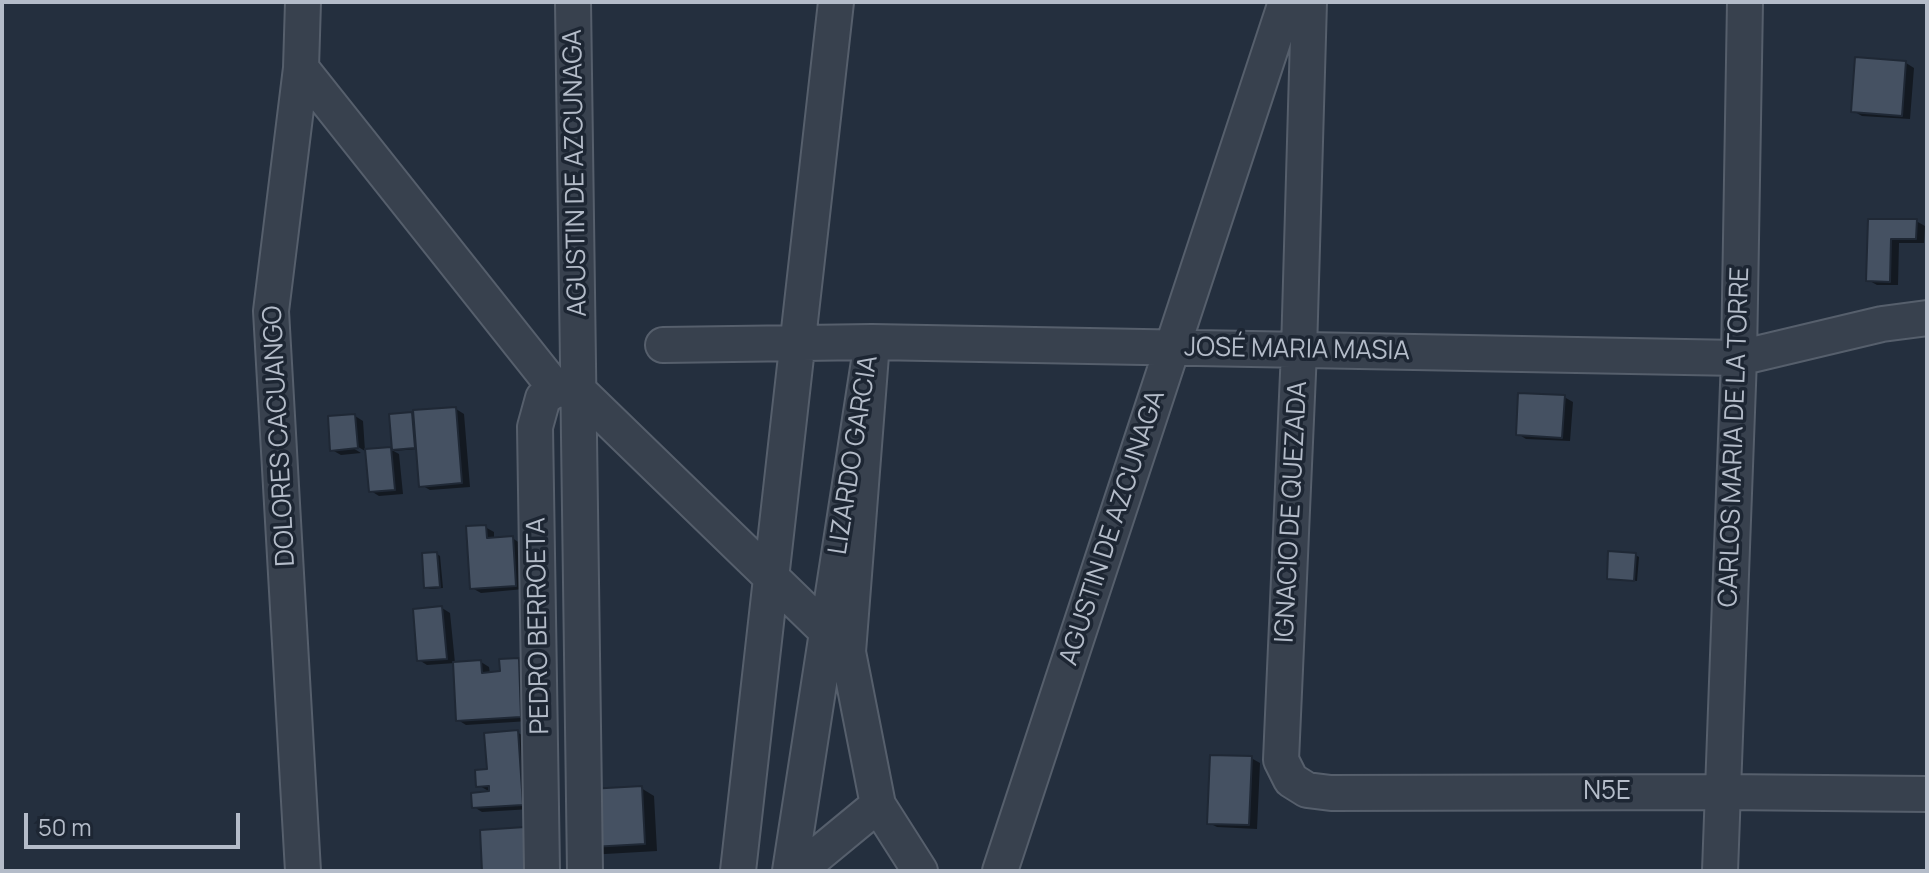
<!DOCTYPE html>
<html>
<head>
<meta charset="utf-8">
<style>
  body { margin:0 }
  #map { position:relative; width:1929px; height:873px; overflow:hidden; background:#242f3e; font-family:Manrope,sans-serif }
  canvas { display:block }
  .frame { position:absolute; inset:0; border:4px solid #b4bcc9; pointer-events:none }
  .scale { position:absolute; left:24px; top:813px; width:216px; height:36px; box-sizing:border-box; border:4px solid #b4bcc9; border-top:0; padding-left:10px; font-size:24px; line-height:28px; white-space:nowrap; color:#b4bcc9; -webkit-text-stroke:6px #1d2633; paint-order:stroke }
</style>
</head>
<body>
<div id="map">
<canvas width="1929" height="873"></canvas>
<div class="frame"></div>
<div class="scale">50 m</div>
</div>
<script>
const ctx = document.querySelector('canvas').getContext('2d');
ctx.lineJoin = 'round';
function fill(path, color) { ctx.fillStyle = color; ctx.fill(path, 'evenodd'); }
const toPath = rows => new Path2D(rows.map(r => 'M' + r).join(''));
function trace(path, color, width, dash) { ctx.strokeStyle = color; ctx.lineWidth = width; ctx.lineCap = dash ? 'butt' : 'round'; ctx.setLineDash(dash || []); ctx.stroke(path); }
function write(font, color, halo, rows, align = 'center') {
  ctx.font = font + ' Manrope,sans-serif'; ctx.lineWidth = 7; ctx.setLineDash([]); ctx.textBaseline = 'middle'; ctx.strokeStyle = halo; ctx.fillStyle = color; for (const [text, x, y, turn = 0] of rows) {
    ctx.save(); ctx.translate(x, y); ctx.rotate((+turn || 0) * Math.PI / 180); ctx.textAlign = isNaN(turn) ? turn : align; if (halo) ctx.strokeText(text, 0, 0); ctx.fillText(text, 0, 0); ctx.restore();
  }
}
fill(toPath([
  [1906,63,1914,68,1910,119,1862,116,1853,111],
  [1870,221,1916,221,1925,226,1924,243,1899,243,1898,285,1877,285,1868,280],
  [1564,397,1573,402,1570,441,1526,439,1518,434],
  [456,409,464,414,470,487,430,490,421,485,418,449,394,451,391,416,411,414,416,417],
  [355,416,363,421,365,451,350,442,348,445,361,453,341,455,332,450],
  [390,449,399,454,403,494,379,496,371,491],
  [485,527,494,532,494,539,512,538,520,543,524,589,481,593,472,588],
  [437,554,440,556,443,588,430,589,426,587],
  [1635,555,1639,557,1637,581,1609,578],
  [442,608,450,613,455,663,427,665,419,660],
  [518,660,527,665,529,721,466,725,458,720,481,662,489,667,490,674,502,673],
  [517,732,525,737,531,809,482,812,474,807,492,793,478,785],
  [1251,758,1260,763,1257,829,1217,827,1209,823],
  [641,788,654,796,657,851,588,855]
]), '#0007');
const building = toPath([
  [1855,57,1906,61,1902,116,1851,112,1855,57],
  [1868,219,1917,219,1916,239,1891,239,1890,282,1866,281,1868,219],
  [1518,393,1565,395,1562,438,1516,435,1518,393],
  [456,407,462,483,419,487,413,410,456,407],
  [412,412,415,448,392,450,389,414,412,412],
  [355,414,358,448,330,451,328,416,355,414],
  [391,447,395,490,369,492,365,449,391,447],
  [486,525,487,538,513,536,516,586,470,589,466,526,486,525],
  [1608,551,1636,553,1634,581,1607,579,1608,551],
  [437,552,440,587,424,588,422,553,437,552],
  [442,606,447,659,417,661,413,609,442,606],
  [519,658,521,717,456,721,453,662,481,660,482,673,500,671,499,659,519,658],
  [518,730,523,805,472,808,471,793,489,791,489,786,476,787,475,770,487,769,484,733,518,730],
  [1210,755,1252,756,1249,825,1207,824,1210,755],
  [642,786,645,844,574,848,571,790,642,786],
  [525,827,527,871,482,871,480,830,525,827]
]);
fill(building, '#455162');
trace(building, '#1f2835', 2);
const minor = toPath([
  [573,2,585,871],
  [1309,2,1299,351,1281,760,1291,780,1307,790,1331,793,1723,792,1927,794],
  [301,68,556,389],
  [663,345,872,342,1739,358,1882,324,1927,318],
  [303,871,271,311,301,68,303,2],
  [542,871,535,427,543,398,556,389,579,391,840,644],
  [738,871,836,2],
  [790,871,872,342,848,652,878,805,920,871],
  [798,871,878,805],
  [1000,871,1286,2],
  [1720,871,1739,358,1745,2]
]);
trace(minor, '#565f6c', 38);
trace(minor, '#38414e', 34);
write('26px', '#b4bcc9', '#1d2633', [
  ["AGUSTIN DE AZCUNAGA",576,173,-91],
  ["JOSÉ MARIA MASIA",1297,350,1],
  ["DOLORES CACUANGO",280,436,-93],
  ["CARLOS MARIA DE LA TORRE",1735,437,-88],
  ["LIZARDO GARCIA",854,455,-81],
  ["IGNACIO DE QUEZADA",1292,512,-87],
  ["AGUSTIN DE AZCUNAGA",1113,528,-72],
  ["PEDRO BERROETA",539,626,-91],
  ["N5E",1607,792]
]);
</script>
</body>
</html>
